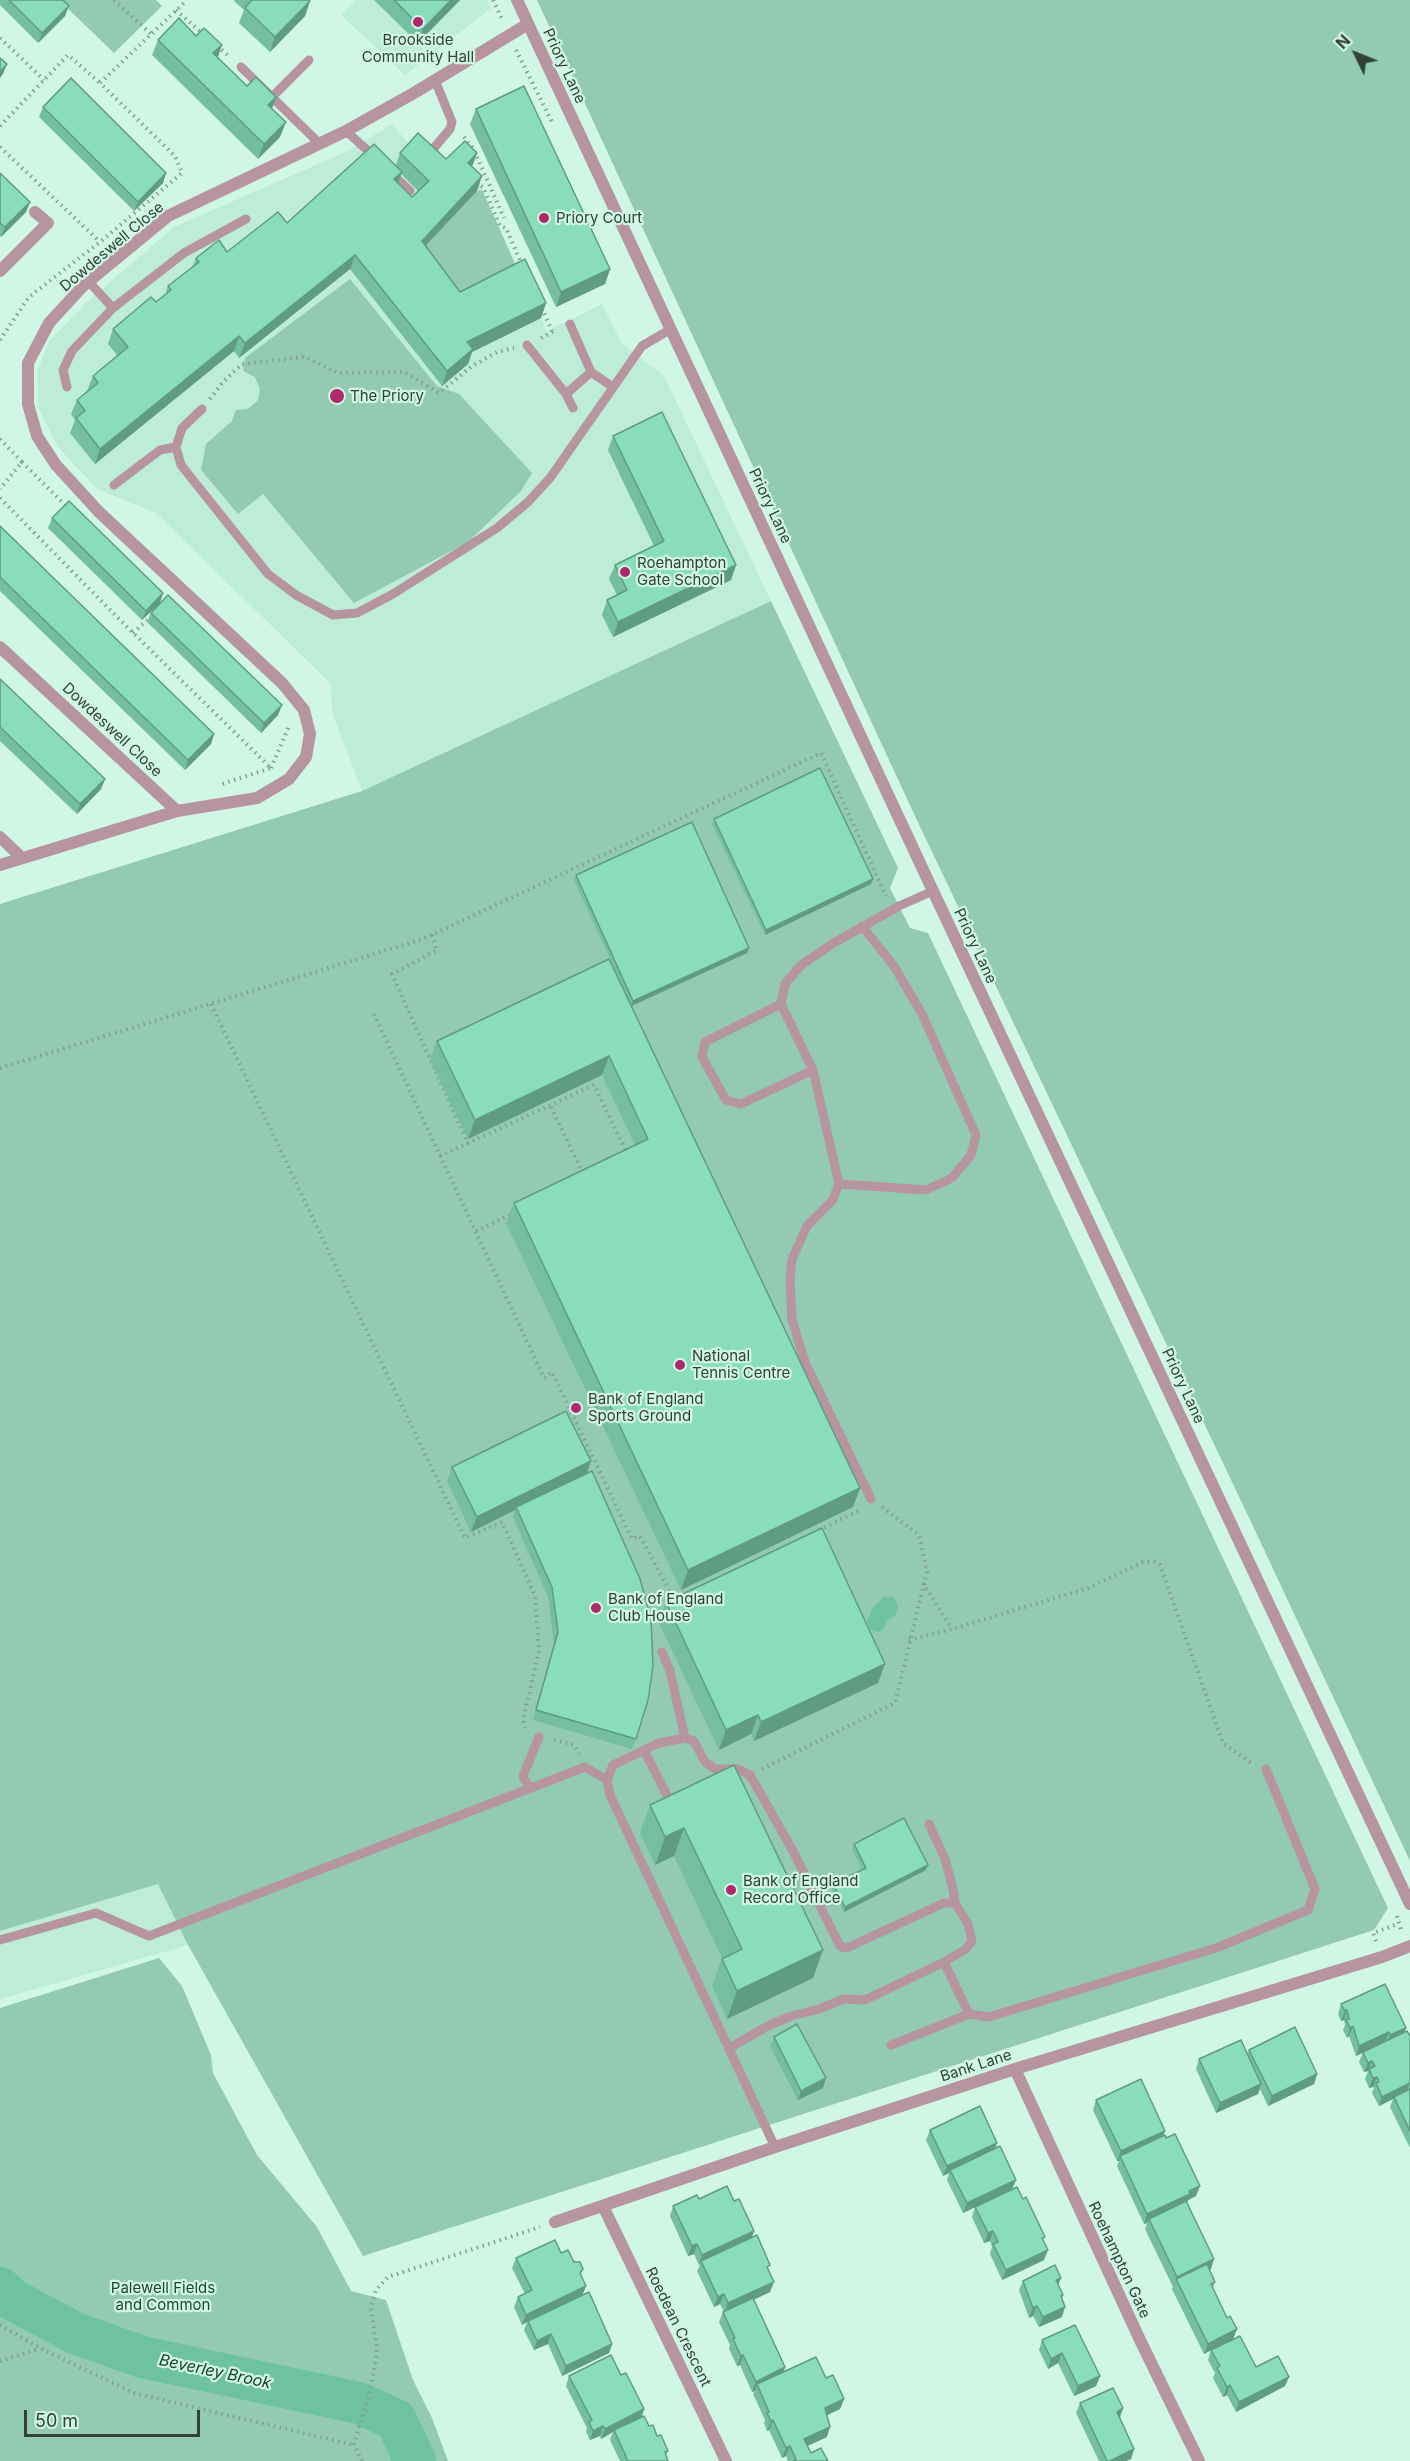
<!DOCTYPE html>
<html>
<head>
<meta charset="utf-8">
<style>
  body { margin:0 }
  #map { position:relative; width:1410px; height:2461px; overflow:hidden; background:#d0f7e5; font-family:Inter,sans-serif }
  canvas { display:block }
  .north { position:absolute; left:1326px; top:24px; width:60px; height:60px; -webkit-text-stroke:4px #d0f7e5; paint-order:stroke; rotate:313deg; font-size:16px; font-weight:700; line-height:24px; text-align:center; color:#314039 }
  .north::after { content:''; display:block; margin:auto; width:21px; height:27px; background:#314039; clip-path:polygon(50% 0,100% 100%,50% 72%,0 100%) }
  .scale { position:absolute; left:24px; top:2410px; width:176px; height:27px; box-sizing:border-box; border:3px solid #314039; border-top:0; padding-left:8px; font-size:18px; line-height:21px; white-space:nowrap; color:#314039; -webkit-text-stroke:4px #d0f7e5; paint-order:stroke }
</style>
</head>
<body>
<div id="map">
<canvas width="1410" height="2461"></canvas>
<div class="north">N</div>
<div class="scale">50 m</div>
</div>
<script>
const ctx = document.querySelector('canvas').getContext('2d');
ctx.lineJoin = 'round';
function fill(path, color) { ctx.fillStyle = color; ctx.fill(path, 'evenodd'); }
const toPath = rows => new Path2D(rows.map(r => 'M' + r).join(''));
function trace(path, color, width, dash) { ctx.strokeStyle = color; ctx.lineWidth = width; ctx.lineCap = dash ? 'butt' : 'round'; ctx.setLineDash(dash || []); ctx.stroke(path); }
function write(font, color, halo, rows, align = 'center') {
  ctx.font = font + ' Inter,sans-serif'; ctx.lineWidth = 4.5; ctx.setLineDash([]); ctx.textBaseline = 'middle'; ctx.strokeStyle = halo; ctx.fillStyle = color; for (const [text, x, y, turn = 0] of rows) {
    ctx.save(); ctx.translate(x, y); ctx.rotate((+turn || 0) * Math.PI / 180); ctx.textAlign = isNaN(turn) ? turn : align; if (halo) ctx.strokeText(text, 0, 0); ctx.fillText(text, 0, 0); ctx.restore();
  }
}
fill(toPath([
  [356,0,487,0,491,8,405,75,341,15],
  [392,124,413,148,472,167,547,331,602,304,622,344,664,376,771,601,362,791,333,715,330,683,156,513,97,489,57,446,39,409,37,372,49,341,88,301,174,227,350,150],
  [158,1883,188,1945,0,1999,0,1931]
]), '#bdecd7');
fill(toPath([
  [59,0,156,0,162,6,114,53],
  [537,0,1410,0,1410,1861,1252,1524,915,816],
  [482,190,519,273,454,307,416,256,477,191],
  [350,279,437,386,459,394,532,473,521,491,468,542,354,603,263,494,238,514,201,470,206,444,232,421,236,410,248,409,258,400,260,389,255,377,243,371,245,358],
  [771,601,898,868,890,888,910,928,928,933,1388,1908,1374,1930,363,2256,188,1945,158,1884,0,1931,0,904,362,791],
  [159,1958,182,1986,211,2055,213,2073,257,2155,317,2227,351,2291,386,2300,413,2380,432,2418,448,2461,0,2461,0,2008]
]), '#93cab2');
fill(toPath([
  [883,1597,894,1598,898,1607,895,1616,887,1620,883,1630,878,1632,871,1630,867,1621,872,1609]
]), '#6ec2a0');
trace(toPath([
  [0,2288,13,2300,75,2333,142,2357,359,2403,396,2420,415,2461]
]), '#6ec2a0', 42);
trace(toPath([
  [114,0,151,34],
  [493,0,503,21],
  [176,10,203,34],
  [0,38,44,80],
  [217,46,230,57],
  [516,50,553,124],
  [0,126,68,55,100,83],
  [464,137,473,148,504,218],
  [0,147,100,242],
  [476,183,483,187,500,226,506,228,521,263],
  [542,308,552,331],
  [541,338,556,330],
  [0,340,29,297,100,242,182,173,175,156,100,83,187,0],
  [210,399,223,382,242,364,305,357,338,373,404,372,439,393,472,366,497,352,514,348],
  [0,439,22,462,0,489],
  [22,462,67,507],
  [0,498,122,622,271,768,222,784],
  [133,633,152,616],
  [271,768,290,724],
  [432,935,437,950,392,974,468,1144],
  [211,1004,465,1538,502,1522,535,1596,539,1651,523,1720,525,1728],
  [374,1014,544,1378,552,1372,632,1539,640,1536,674,1599,677,1598],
  [0,1068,423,939,821,753,886,896],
  [551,1107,583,1174],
  [440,1156,594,1085,627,1153],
  [476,1231,512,1214],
  [819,1530,860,1510],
  [923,1583,952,1629],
  [909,1640,952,1629,1088,1588,1143,1562,1155,1562,1160,1565,1223,1743,1251,1763],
  [554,1740,574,1745,579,1754],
  [762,1769,895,1703,927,1572,919,1535,882,1507],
  [1397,1916,1401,1930],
  [1376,1941,1373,1933,1398,1924],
  [0,2325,40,2348,134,2393,354,2445],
  [0,2361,39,2349],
  [362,2461,354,2445,370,2391,376,2359,377,2350,371,2308,376,2290,388,2277,540,2227]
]), '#839f92', 4, [1.5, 4.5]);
trace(toPath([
  [241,67,320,144],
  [272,97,309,60],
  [346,131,376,158],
  [434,148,450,129,452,122,435,80],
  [392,174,410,191],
  [113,308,184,253,246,219],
  [570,324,591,372],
  [527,345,566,394,573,408],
  [67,387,63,370,72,351,113,308,89,282],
  [566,394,591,372,613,387],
  [202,409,182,428,176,447,181,465,268,574,296,595,333,615,357,613,393,594,497,528,528,502,550,478,642,346,671,329],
  [114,485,160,450,176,447],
  [862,926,894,966,922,1014,976,1135,971,1155,952,1178,926,1190,839,1184,832,1201,807,1226,792,1259,790,1280,792,1320,805,1362,871,1499],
  [781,1004,705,1042,702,1057,726,1100,741,1104,813,1070],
  [839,1184,813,1070,781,1004,785,984,800,966,832,944,899,906,933,891],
  [662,1652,670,1671,685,1738],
  [644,1750,671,1803],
  [529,1788,523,1776,539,1737],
  [929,1824,945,1859,953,1889,955,1903],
  [0,1940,96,1913,149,1936,585,1767,607,1780],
  [944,1962,969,2014,989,2017,1216,1948,1308,1910,1315,1889,1266,1769],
  [891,2045,969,2014],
  [729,2048,768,2026,791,2016,819,2009,844,1999,865,2000,944,1962,966,1949,972,1941,968,1924,955,1903,944,1903,849,1947,844,1948,840,1946,793,1851,750,1775,738,1769,715,1769,705,1762,694,1741,685,1738,659,1743,613,1765,607,1780,610,1795,775,2147]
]), '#b694a0', 9);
trace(toPath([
  [0,271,48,223,35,212],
  [0,647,177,811],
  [0,837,22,858],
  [0,865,177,811,257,798,289,779,306,757,310,734,304,710,282,683,99,512,56,465,37,436,28,404,28,363,49,323,83,286,168,216,346,131,414,93,528,24],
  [1015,2069,1140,2340,1199,2461],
  [603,2206,726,2461],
  [555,2222,775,2147,1015,2069,1382,1957,1410,1946]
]), '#b694a0', 12);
trace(toPath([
  [517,0,933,891,1410,1904]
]), '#b694a0', 12);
fill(toPath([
  [0,0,63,0,65,16,38,43,0,5],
  [235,0,309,0,310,1,305,16,270,52,239,23,244,10,234,1],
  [374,0,460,0,418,43],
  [158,40,217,57,247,86,272,108,280,137,258,159,152,55],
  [43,107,166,173,163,183,134,211,39,117],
  [476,109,610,269,605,284,556,307,470,124],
  [400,153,446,159,472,167,477,191,425,246,460,292,546,303,541,318,472,352,468,364,442,386,350,269,239,358,234,351,95,464,70,433,75,420,71,414,77,400,87,391,93,376,117,355,108,344,113,329,156,302,165,295,168,286,192,268,196,258,227,252,287,223,396,165],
  [401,174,418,191,412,197,398,183],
  [0,173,30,202,26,212,1,237,0,236],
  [613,436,731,580,613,637,602,615,607,600,617,595,609,579,615,565,654,546,608,450],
  [52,518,160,603,142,620,48,528],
  [0,526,214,734,211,744,185,770,0,591],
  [151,613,278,715,261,733,147,622],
  [0,679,105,779,101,789,77,814,0,741],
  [714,819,871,884,765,935,712,824],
  [576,875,749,948,747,953,632,1006,860,1488,853,1507,681,1590,506,1223,514,1203,635,1145,602,1075,468,1139,430,1060,437,1041,619,978,574,880],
  [591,1461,587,1473,636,1739,632,1749,533,1720,554,1642,548,1597,513,1517,515,1510,471,1532,447,1481,452,1467],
  [666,1602,878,1683,754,1741,751,1734,719,1750,658,1621],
  [734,1765,823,1950,813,1978,727,2019,712,1986,722,1958,674,1856,655,1865,640,1833,650,1805],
  [854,1844,926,1870,844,1912,832,1889,833,1884,862,1869,852,1849],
  [1341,2004,1406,2028,1404,2032,1410,2036,1410,2148,1390,2107,1393,2099,1379,2106,1372,2093,1374,2088,1373,2087,1369,2088,1365,2079,1368,2071,1364,2072,1359,2062,1363,2052,1379,2044,1356,2056,1349,2036,1347,2038,1343,2030,1345,2025,1344,2020,1341,2021,1338,2014],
  [774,2037,823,2088,798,2100,770,2047],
  [1249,2050,1317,2074,1314,2084,1268,2106,1260,2089,1258,2094,1216,2113,1196,2069,1199,2059,1247,2054],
  [1096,2100,1165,2131,1163,2136,1196,2196,1188,2200,1187,2203,1211,2269,1209,2270,1215,2282,1213,2288,1227,2318,1237,2329,1233,2339,1256,2367,1285,2386,1236,2412,1227,2395,1223,2397,1213,2378,1215,2373,1208,2360,1211,2350,1204,2354,1172,2289,1173,2287,1145,2229,1147,2223,1144,2224,1117,2166,1119,2161,1117,2161,1093,2110],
  [930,2130,997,2143,995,2148,1016,2180,1012,2189,1044,2241,1044,2260,1002,2280,990,2254,992,2247,990,2241,984,2243,972,2217,975,2207,963,2213,947,2180,949,2173,943,2176,926,2140],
  [699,2199,734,2201,754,2231,752,2238,768,2270,770,2292,753,2300,785,2367,784,2372,826,2378,844,2399,840,2409,827,2415,827,2437,807,2446,811,2453,828,2461,788,2461,786,2456,782,2458,769,2430,767,2431,764,2423,765,2420,753,2394,755,2391,752,2392,740,2365,737,2366,729,2349,730,2345,719,2322,723,2312,724,2312,720,2304,714,2307,697,2271,700,2265,699,2265,694,2254,688,2256,670,2216,673,2206],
  [561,2253,581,2276,586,2286,582,2295,612,2344,609,2353,562,2376,548,2344,534,2350,524,2330,527,2322,522,2325,514,2307,518,2297,525,2294,512,2268,516,2258],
  [1061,2278,1058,2285,1063,2295,1062,2299,1062,2317,1039,2327,1033,2316,1029,2318,1019,2290,1023,2281],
  [1042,2340,1100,2376,1096,2386,1074,2396,1058,2363,1048,2369,1039,2350],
  [621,2375,644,2409,641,2418,657,2436,668,2451,666,2455,668,2461,620,2461,610,2440,613,2432,601,2439,600,2436,590,2440,586,2432,587,2428,566,2386,569,2376],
  [1080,2403,1123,2408,1120,2418,1134,2449,1131,2459,1126,2461,1099,2461,1076,2413]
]), '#76bea1');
fill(toPath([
  [451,0,460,0,418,43,423,29],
  [310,1,305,16,270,52,275,37],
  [69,6,65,16,38,43,42,33],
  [222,45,217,60,213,53],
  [7,64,3,74,0,78,0,72],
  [276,97,271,112,268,105],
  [286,122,280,137,258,159,264,144],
  [477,153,472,167,468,163],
  [402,172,397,186,394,179],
  [166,173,163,183,134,211,138,202],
  [482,176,477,191,416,256,422,241],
  [30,202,26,212,1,237,5,227],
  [355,255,350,269,239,358,245,343],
  [610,269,605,284,556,307,561,292],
  [546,303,541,318,472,352,468,364,442,386,447,371,467,342],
  [239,336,234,351,95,464,100,449],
  [736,565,731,580,613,637,618,622],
  [163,593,160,603,142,620,146,611],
  [282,705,278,715,261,733,264,723],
  [214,734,211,744,185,770,188,760],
  [105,779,101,789,77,814,80,804],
  [873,879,871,884,765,935,766,930],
  [749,948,747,953,631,1006,633,1001],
  [609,1056,602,1075,468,1139,475,1120],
  [591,1461,586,1476,516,1507,515,1510,471,1532,477,1517],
  [860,1488,853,1507,681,1590,688,1570],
  [885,1664,878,1683,754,1741,761,1722],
  [758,1715,751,1734,719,1750,726,1730],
  [684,1828,674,1856,655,1865,665,1837],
  [928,1865,926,1870,844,1912,845,1907],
  [823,1950,813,1978,727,2019,737,1991],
  [1347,2010,1344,2020,1341,2021,1345,2011],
  [1353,2026,1349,2036,1347,2038,1350,2028],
  [1406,2028,1402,2038,1386,2045,1390,2035],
  [1389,2032,1385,2042,1356,2056,1359,2046],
  [1372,2061,1368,2071,1364,2072,1368,2063],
  [1317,2074,1314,2084,1268,2106,1272,2096],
  [1377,2077,1373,2087,1369,2088,1373,2078],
  [826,2078,823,2088,798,2100,801,2091],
  [1410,2083,1406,2093,1394,2097,1393,2099,1379,2106,1382,2097],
  [1261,2084,1258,2094,1216,2113,1220,2103],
  [1165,2131,1161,2141,1120,2156,1119,2161,1117,2161,1121,2151],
  [997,2143,994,2153,950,2170,949,2173,943,2176,947,2166],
  [1016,2180,1012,2189,963,2213,967,2203],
  [1200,2186,1196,2196,1188,2200,1187,2204,1149,2219,1147,2223,1144,2224,1147,2214],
  [754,2231,750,2241,701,2261,699,2265,702,2255],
  [993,2231,990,2241,984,2243,988,2233],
  [697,2244,694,2254,688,2256,692,2246],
  [1048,2250,1044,2260,1002,2280,1006,2270],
  [1214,2259,1211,2269,1178,2285,1176,2280,1177,2277],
  [1061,2278,1057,2287,1056,2280],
  [774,2282,770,2292,725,2313,728,2303],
  [586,2286,582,2296,528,2321,527,2322,522,2325,526,2315],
  [724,2294,720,2304,714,2307,718,2297],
  [1037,2306,1033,2316,1029,2318,1033,2308],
  [1065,2307,1062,2317,1039,2327,1043,2317],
  [1237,2329,1233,2339,1204,2354,1208,2344],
  [551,2334,548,2344,534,2350,537,2341],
  [612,2344,609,2353,562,2376,566,2366],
  [1062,2353,1058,2363,1048,2369,1051,2359],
  [743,2355,740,2365,737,2366,741,2356],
  [785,2367,782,2377,757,2384,755,2391,752,2392,756,2382],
  [1100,2376,1096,2386,1074,2396,1078,2386],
  [1289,2377,1285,2386,1236,2412,1239,2402],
  [1230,2385,1227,2395,1223,2397,1227,2387],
  [844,2399,840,2409,821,2418,825,2408],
  [1123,2408,1119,2418,1117,2412],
  [644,2409,641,2419,614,2430,613,2432,601,2439,605,2429],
  [773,2420,769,2430,767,2431,771,2421],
  [603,2426,600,2436,590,2440,593,2431],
  [830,2427,827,2437,801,2449,804,2439],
  [790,2446,786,2456,782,2458,786,2448],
  [1134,2449,1131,2459,1126,2461,1110,2461]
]), '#609b83');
const building = toPath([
  [9,0,63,0,69,6,42,33,9,0],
  [252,0,309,0,310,1,275,37,245,8,252,0],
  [394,0,451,0,423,29,394,0],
  [179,18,196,36,204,28,222,45,213,53,247,86,256,77,276,97,268,105,286,122,264,144,158,40,179,18],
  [0,58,7,64,0,72,0,58],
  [71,78,166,173,138,202,43,107,71,78],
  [524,86,610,269,561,292,476,109,524,86],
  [418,133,446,159,465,141,477,153,468,163,482,176,422,241,460,292,525,259,546,303,467,342,473,349,447,371,355,255,245,343,239,336,100,449,76,418,85,411,77,400,98,383,93,376,128,347,113,329,151,297,156,302,171,290,168,286,199,262,196,258,219,240,227,252,278,212,287,223,374,144,402,172,394,179,412,197,429,181,400,153,418,133],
  [0,173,30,202,5,227,0,223,0,173],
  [662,412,736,565,618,622,607,600,627,590,615,565,664,541,613,436,662,412],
  [69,501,163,593,146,611,52,518,69,501],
  [0,526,214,734,188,760,0,577,0,526],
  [168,595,282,705,264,723,151,613,168,595],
  [0,679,105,779,80,804,0,727,0,679],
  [820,768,873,879,766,930,714,819,820,768],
  [692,822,749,948,633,1001,576,875,692,822],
  [609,959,860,1488,688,1570,514,1203,648,1139,609,1056,475,1120,437,1041,609,959],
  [566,1411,591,1461,477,1517,452,1467,566,1411],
  [592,1471,640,1579,651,1619,653,1666,648,1700,636,1739,536,1710,558,1632,552,1587,516,1507,592,1471],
  [822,1528,885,1664,761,1722,758,1715,726,1730,666,1602,822,1528],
  [734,1765,823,1950,737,1991,722,1959,742,1949,684,1828,665,1837,650,1805,734,1765],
  [904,1818,928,1865,845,1907,833,1884,866,1868,854,1844,904,1818],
  [1385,1984,1406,2028,1390,2035,1389,2032,1359,2046,1353,2026,1350,2028,1346,2020,1349,2019,1347,2010,1345,2011,1341,2004,1385,1984],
  [797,2024,826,2078,801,2091,774,2037,797,2024],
  [1295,2027,1317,2074,1272,2096,1249,2050,1295,2027],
  [1407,2031,1410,2036,1410,2083,1382,2097,1376,2083,1379,2082,1377,2077,1373,2078,1369,2069,1375,2066,1372,2061,1368,2063,1363,2052,1407,2031],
  [1241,2040,1261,2084,1220,2103,1199,2059,1241,2040],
  [1141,2079,1165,2131,1121,2151,1096,2100,1141,2079],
  [1410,2089,1410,2131,1394,2097,1410,2089],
  [980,2106,997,2143,947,2166,930,2130,980,2106],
  [1175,2134,1200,2186,1189,2191,1190,2194,1147,2214,1120,2156,1165,2135,1166,2138,1175,2134],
  [1000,2146,1016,2180,967,2203,950,2170,1000,2146],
  [727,2186,734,2201,739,2199,754,2231,702,2255,697,2244,692,2246,673,2206,697,2195,699,2199,727,2186],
  [1017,2187,1023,2199,1026,2197,1045,2237,1042,2238,1048,2250,1006,2270,993,2244,998,2242,993,2231,988,2233,975,2207,1017,2187],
  [1186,2201,1214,2259,1177,2277,1149,2219,1186,2201],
  [757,2235,770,2265,767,2267,774,2282,728,2303,724,2294,718,2297,701,2261,757,2235],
  [555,2240,561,2253,568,2250,574,2262,580,2262,583,2269,580,2273,586,2286,526,2315,518,2297,532,2290,516,2258,555,2240],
  [1207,2264,1215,2282,1211,2284,1227,2318,1230,2316,1237,2329,1208,2344,1176,2279,1207,2264],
  [1055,2265,1061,2278,1056,2280,1063,2295,1061,2296,1065,2307,1043,2317,1037,2306,1033,2308,1023,2281,1055,2265],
  [589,2292,612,2344,566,2366,551,2334,537,2341,528,2321,589,2292],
  [753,2298,785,2367,756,2382,743,2355,741,2356,733,2339,735,2338,723,2312,753,2298],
  [1075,2325,1100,2376,1078,2386,1062,2353,1051,2359,1042,2340,1075,2325],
  [1240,2336,1256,2367,1278,2356,1289,2377,1239,2402,1230,2385,1227,2387,1217,2368,1220,2366,1211,2350,1240,2336],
  [611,2355,621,2375,626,2373,644,2409,605,2429,603,2426,593,2431,589,2422,592,2420,569,2376,611,2355],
  [816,2357,826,2378,833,2375,844,2399,825,2408,830,2427,804,2439,811,2453,821,2448,828,2461,793,2461,796,2459,790,2446,786,2448,773,2420,771,2421,767,2413,769,2412,757,2384,816,2357],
  [1113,2388,1123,2408,1117,2412,1134,2449,1110,2461,1107,2461,1080,2403,1113,2388],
  [644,2416,649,2426,653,2425,657,2436,661,2435,668,2451,665,2452,668,2461,628,2461,614,2430,644,2416]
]);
fill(building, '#89ddbb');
trace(building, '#609b83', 1.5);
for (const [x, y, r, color] of [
  [418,22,6,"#af286b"],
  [544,218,6,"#af286b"],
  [337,396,8,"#af286b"],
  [625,572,6,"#af286b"],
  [680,1365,6,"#af286b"],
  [576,1408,6,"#af286b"],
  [596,1608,6,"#af286b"],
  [731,1890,6,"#af286b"]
]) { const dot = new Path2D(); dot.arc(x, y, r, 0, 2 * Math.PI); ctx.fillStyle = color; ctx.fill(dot); trace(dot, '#d0f7e5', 2); }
write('15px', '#314039', '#d0f7e5', [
  ["Brookside",418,40,"center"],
  ["Community Hall",418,57,"center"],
  ["Priory Court",556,218],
  ["The Priory",350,396],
  ["Roehampton",637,563],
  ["Gate School",637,580],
  ["National",692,1356],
  ["Tennis Centre",692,1373],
  ["Bank of England",588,1399],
  ["Sports Ground",588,1416],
  ["Bank of England",608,1599],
  ["Club House",608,1616],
  ["Bank of England",743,1881],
  ["Record Office",743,1898]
], 'left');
write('15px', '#314039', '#d0f7e5', [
  ["Priory Lane",564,66,65],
  ["Dowdeswell Close",112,247,-40],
  ["Priory Lane",770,506,65],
  ["Dowdeswell Close",112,730,43],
  ["Priory Lane",975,946,65],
  ["Priory Lane",1183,1386,65],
  ["Bank Lane",976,2066,-18],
  ["Roehampton Gate",1119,2260,65],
  ["Roedean Crescent",678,2327,64]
]);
write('15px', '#1f4436', '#d0f7e5', [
  ["Palewell Fields",163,2288],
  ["and Common",163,2305]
]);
write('italic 16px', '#153b2d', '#d0f7e5', [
  ["Beverley Brook",215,2372,12]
]);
</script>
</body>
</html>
